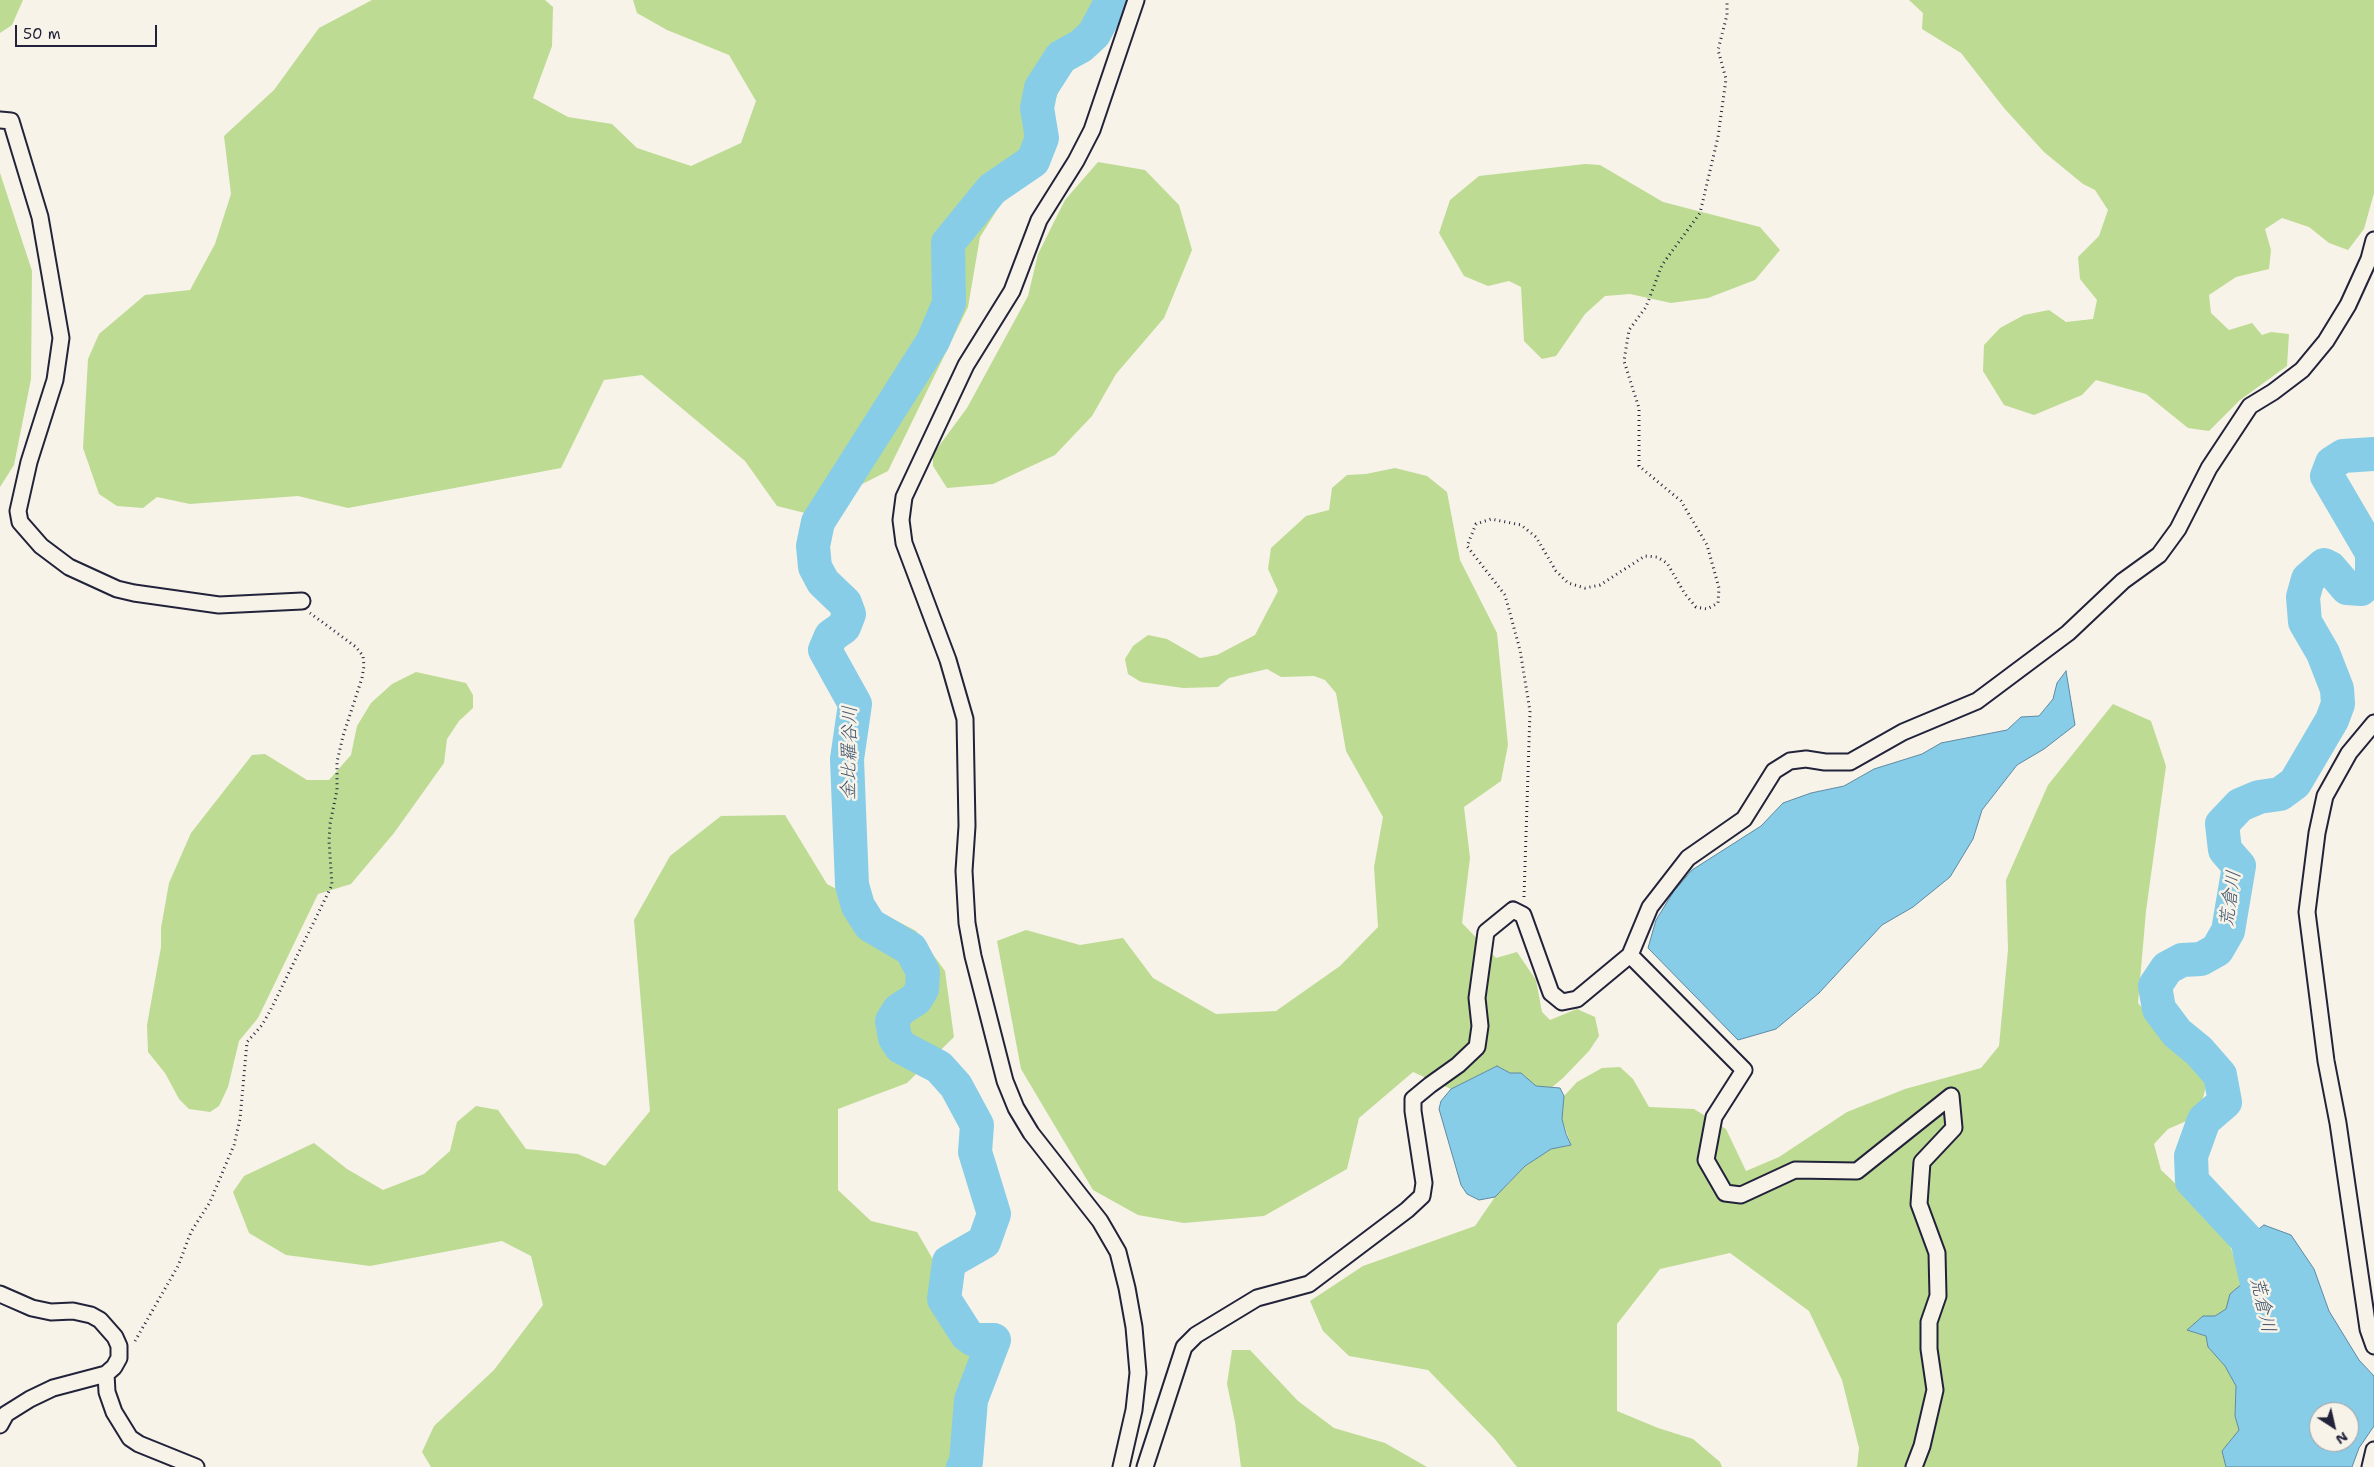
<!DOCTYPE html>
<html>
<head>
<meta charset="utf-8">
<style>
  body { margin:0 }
  #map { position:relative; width:2374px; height:1467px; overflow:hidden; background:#f7f3e8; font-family:"Shantell Sans",sans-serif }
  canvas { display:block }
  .north { position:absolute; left:2309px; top:1402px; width:50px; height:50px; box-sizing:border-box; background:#f7f3e8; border:1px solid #a29fa3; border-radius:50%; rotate:145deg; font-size:14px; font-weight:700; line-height:20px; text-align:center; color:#22223b }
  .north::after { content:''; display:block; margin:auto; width:18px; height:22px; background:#22223b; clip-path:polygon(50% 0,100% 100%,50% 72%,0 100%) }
  .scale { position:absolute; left:15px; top:25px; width:142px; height:22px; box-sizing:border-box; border:2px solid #22223b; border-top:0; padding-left:6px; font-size:15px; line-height:18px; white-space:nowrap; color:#22223b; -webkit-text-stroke:4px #f7f3e8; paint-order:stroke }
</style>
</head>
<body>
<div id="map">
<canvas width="2374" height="1467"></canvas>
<div class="north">N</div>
<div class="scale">50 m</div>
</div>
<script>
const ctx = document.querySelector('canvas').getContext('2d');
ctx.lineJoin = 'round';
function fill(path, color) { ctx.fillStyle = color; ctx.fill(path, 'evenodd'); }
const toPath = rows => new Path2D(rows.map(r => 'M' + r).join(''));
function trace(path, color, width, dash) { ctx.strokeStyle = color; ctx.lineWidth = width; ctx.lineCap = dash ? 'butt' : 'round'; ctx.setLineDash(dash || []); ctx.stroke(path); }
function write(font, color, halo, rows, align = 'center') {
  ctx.font = font + ' "Shantell Sans","Klee One",sans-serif'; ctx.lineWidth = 5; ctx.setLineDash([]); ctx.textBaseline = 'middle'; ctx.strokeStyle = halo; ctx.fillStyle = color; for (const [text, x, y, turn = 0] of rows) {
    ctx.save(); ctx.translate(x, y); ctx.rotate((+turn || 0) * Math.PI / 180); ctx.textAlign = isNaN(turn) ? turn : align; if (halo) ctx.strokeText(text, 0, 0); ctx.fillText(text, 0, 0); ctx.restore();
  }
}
fill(toPath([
  [0,0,23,0,12,25,0,33],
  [372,0,545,0,553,7,552,46,533,98,568,117,612,124,637,148,691,166,741,143,756,101,729,55,667,30,637,13,633,0,1099,0,1029,159,980,237,968,307,888,471,805,513,777,506,745,461,642,375,604,380,561,468,348,508,298,496,190,504,157,497,143,508,117,506,99,494,83,448,88,359,99,334,145,295,190,290,215,244,231,194,224,136,274,90,319,28],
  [1909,0,2374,0,2374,193,2364,229,2348,250,2329,243,2309,227,2282,218,2265,229,2271,250,2269,269,2236,277,2209,295,2211,313,2229,330,2252,323,2262,335,2271,332,2289,334,2287,366,2240,400,2209,431,2188,428,2146,394,2096,380,2082,395,2034,415,2004,405,1983,371,1984,345,2000,328,2024,315,2049,310,2066,322,2093,319,2097,300,2080,279,2078,257,2099,236,2108,210,2095,190,2083,184,2044,152,2004,108,1961,53,1922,29,1923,13],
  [1098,162,1145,170,1179,205,1192,250,1164,318,1116,374,1092,416,1055,455,993,484,947,488,933,466,933,454,967,408,1028,296,1038,254,1065,200],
  [1585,164,1600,165,1663,202,1760,227,1780,250,1755,280,1708,298,1671,303,1630,294,1605,296,1585,314,1556,356,1542,359,1524,341,1521,287,1509,281,1488,286,1464,276,1439,233,1450,200,1479,176],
  [0,173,32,271,31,379,14,465,0,487],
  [1395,468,1427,476,1447,492,1460,560,1497,633,1508,745,1501,781,1464,807,1470,858,1462,923,1496,958,1517,952,1536,980,1542,1012,1550,1020,1577,1009,1595,1017,1599,1036,1589,1051,1563,1078,1551,1088,1536,1086,1521,1073,1510,1073,1497,1066,1451,1089,1413,1072,1359,1118,1347,1169,1264,1216,1184,1223,1138,1215,1093,1190,1021,1069,997,941,1026,930,1080,945,1123,938,1153,978,1216,1014,1276,1011,1340,966,1378,927,1374,867,1383,817,1346,751,1336,693,1325,680,1314,676,1281,677,1267,669,1229,678,1218,687,1183,688,1141,682,1128,674,1125,659,1133,646,1148,635,1167,639,1200,658,1217,655,1255,635,1278,591,1268,569,1271,548,1306,516,1329,510,1332,488,1347,475,1366,474],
  [416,672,466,683,473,695,473,708,459,721,447,739,444,763,394,833,351,884,318,894,258,1018,239,1041,228,1087,219,1106,210,1112,189,1109,179,1099,165,1073,148,1052,147,1025,161,947,161,928,169,883,191,833,252,755,265,754,307,780,329,780,351,755,357,726,371,703,392,684],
  [2113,704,2151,721,2166,766,2146,911,2138,1003,2207,1083,2198,1116,2168,1129,2154,1144,2161,1170,2209,1215,2228,1240,2243,1283,2230,1294,2227,1309,2215,1316,2203,1317,2187,1330,2206,1336,2208,1347,2225,1366,2236,1386,2235,1416,2239,1430,2222,1451,2226,1467,1857,1467,1859,1448,1842,1380,1809,1311,1730,1253,1660,1269,1617,1324,1617,1411,1658,1428,1693,1439,1720,1462,1722,1467,1517,1467,1494,1438,1428,1370,1349,1356,1323,1331,1310,1301,1363,1266,1475,1226,1495,1197,1525,1166,1551,1149,1571,1145,1562,1119,1564,1096,1577,1082,1602,1068,1620,1067,1633,1079,1649,1107,1694,1109,1726,1129,1746,1171,1779,1157,1847,1112,1905,1089,1981,1068,1999,1046,2008,950,2006,880,2048,785],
  [785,815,827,884,916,931,945,971,954,1037,907,1083,838,1109,838,1190,871,1221,917,1232,978,1337,953,1461,948,1467,431,1467,422,1452,434,1426,494,1370,543,1305,531,1256,502,1241,370,1266,286,1255,249,1233,233,1192,244,1176,314,1143,347,1169,383,1190,424,1174,450,1151,457,1122,476,1106,498,1110,526,1149,578,1154,605,1166,650,1111,634,920,670,856,721,816],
  [1232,1350,1250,1350,1298,1401,1334,1428,1385,1443,1427,1467,1241,1467,1235,1422,1227,1384]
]), '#bddb93');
const water = toPath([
  [2066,671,2075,725,2044,749,2017,765,1982,810,1973,839,1950,877,1913,907,1882,925,1819,993,1776,1029,1738,1040,1648,948,1656,920,1674,891,1692,870,1761,826,1783,803,1811,793,1844,786,1874,769,1922,754,1941,743,2007,730,2021,717,2039,716,2053,699,2057,683,2066,671],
  [1497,1066,1510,1073,1521,1073,1536,1086,1560,1088,1564,1096,1562,1119,1566,1134,1571,1145,1551,1149,1525,1166,1495,1197,1479,1200,1467,1194,1461,1185,1439,1109,1441,1101,1451,1089,1497,1066],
  [2264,1225,2291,1235,2314,1269,2329,1311,2359,1360,2374,1376,2374,1426,2359,1448,2352,1467,2226,1467,2222,1451,2239,1430,2235,1416,2236,1386,2225,1366,2208,1347,2206,1336,2187,1330,2203,1316,2215,1316,2226,1309,2230,1294,2243,1283,2238,1266,2240,1243,2264,1225],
  [2319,1412,2349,1412,2349,1442,2319,1442,2319,1412]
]);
fill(water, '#87cde8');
trace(water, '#5f89a3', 1);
trace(toPath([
  [2257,1283,2247,1240,2192,1181,2191,1156,2204,1120,2225,1102,2220,1075,2199,1051,2177,1033,2159,1009,2155,986,2167,968,2182,960,2201,959,2217,950,2228,931,2239,866,2225,850,2222,824,2240,805,2259,797,2280,794,2295,783,2332,720,2338,704,2337,689,2323,653,2305,622,2303,597,2308,579,2324,565,2330,568,2347,588,2361,589,2372,578,2372,553,2327,476,2332,463,2343,456,2374,454],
  [963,1467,966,1462,971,1400,994,1340,974,1340,967,1335,944,1299,949,1262,984,1242,994,1214,975,1152,977,1125,956,1086,939,1067,901,1047,895,1038,892,1021,899,1010,916,999,922,989,923,972,911,949,870,925,858,906,852,885,847,759,855,704,825,650,831,636,844,627,849,614,845,603,823,582,815,567,813,546,818,522,933,341,949,303,948,243,992,189,1033,161,1042,138,1037,108,1041,88,1061,57,1081,46,1094,34,1112,0]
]), '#87cde8', 34);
const street = toPath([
  [0,120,11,121,40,217,61,338,55,380,29,462,18,511,20,522,41,546,69,567,117,589,134,593,219,605,302,601],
  [2374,723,2349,753,2325,796,2317,833,2307,912,2326,1061,2338,1123,2368,1329,2374,1346],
  [1630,955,1744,1070,1714,1117,1706,1160,1725,1193,1741,1195,1795,1170,1857,1171,1951,1096,1954,1128,1922,1162,1919,1204,1937,1253,1938,1296,1929,1322,1929,1349,1935,1390,1922,1446,1914,1467],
  [0,1294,32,1308,51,1312,73,1311,91,1315,100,1320,115,1337,119,1346,119,1358,114,1367,106,1374,53,1388,30,1399,6,1414,0,1425],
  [106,1374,107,1392,114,1412,130,1438,139,1444,196,1467],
  [1121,1467,1134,1410,1138,1373,1134,1327,1127,1288,1118,1252,1100,1221,1031,1133,1016,1108,1005,1081,973,956,967,923,964,871,967,826,965,719,948,660,904,543,901,520,904,497,966,365,1012,291,1039,220,1076,161,1092,130,1136,0],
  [1145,1467,1184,1347,1196,1335,1257,1298,1309,1284,1407,1210,1422,1196,1424,1183,1413,1111,1413,1099,1430,1085,1458,1065,1477,1047,1480,1026,1477,998,1486,932,1513,910,1523,915,1551,993,1562,1002,1577,999,1630,955,1650,907,1688,858,1744,819,1774,771,1790,761,1806,759,1825,762,1850,762,1903,732,1977,701,2068,633,2123,581,2159,555,2178,529,2209,468,2250,406,2273,392,2302,370,2326,341,2348,305,2369,259,2374,240],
  [2370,1467,2374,1450]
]);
trace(street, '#22223b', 19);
trace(toPath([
  [1524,897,1530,711,1520,650,1505,595,1467,546,1476,524,1491,519,1521,525,1536,537,1556,571,1568,583,1585,588,1600,585,1645,556,1657,557,1667,563,1685,594,1696,607,1707,609,1718,603,1719,588,1707,545,1681,501,1639,466,1639,408,1624,361,1629,330,1646,307,1662,265,1700,213,1718,137,1726,79,1718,50,1727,15,1727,0],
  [135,1341,178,1266,191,1232,210,1202,234,1145,240,1119,247,1042,262,1025,270,1011,332,885,329,841,330,824,337,790,337,762,343,736,362,678,364,666,363,656,356,647,310,613]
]), '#22223b', 3, [1, 4]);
trace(street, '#f7f3e8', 15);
write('italic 19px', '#40556f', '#f7f3e8', [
  ["金比羅谷川",850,753,-89],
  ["荒倉川",2231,899,-82],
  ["荒倉川",2262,1305,77]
]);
</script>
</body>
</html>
